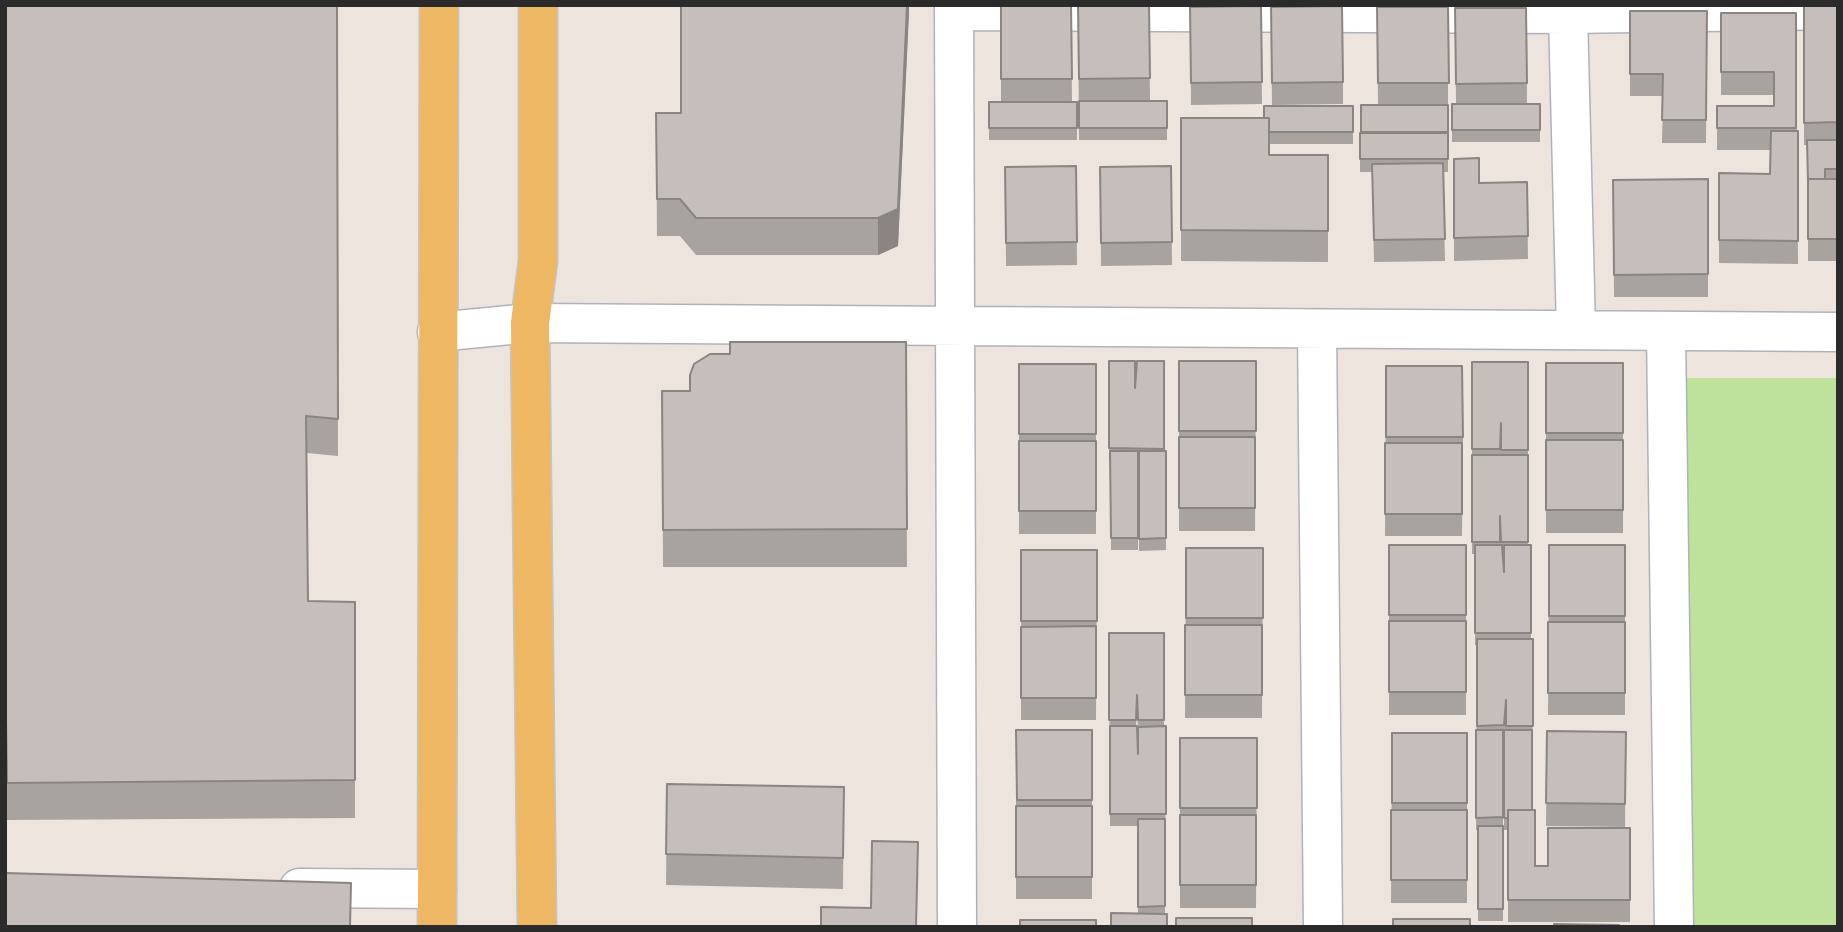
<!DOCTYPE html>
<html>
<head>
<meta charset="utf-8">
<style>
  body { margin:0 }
  #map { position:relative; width:1843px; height:932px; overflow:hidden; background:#ede4de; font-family:Figtree,sans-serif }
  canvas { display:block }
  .frame { position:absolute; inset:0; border:7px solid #2b2b2b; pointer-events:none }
</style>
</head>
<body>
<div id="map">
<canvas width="1843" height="932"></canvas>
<div class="frame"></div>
</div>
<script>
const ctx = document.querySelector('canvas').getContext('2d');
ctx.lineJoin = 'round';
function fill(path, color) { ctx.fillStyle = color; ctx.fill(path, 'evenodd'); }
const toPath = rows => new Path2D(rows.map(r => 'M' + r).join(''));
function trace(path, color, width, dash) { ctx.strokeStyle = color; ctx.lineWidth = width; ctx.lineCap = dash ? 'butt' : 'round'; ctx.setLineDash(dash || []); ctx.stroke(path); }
fill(toPath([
  [1685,378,1838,378,1838,927,1687,927]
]), '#bee19c');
const minor = toPath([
  [954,5,957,927],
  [954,11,1568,14,1838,10],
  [1568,14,1576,330],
  [1317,329,1323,927],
  [1666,331,1674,927],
  [437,332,530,323,1838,332],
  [299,888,437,889]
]);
const major = toPath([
  [437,927,439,5],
  [537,927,530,323,538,261,538,5]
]);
trace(minor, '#aeb3bb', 41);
trace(major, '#c4c4c4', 41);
trace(minor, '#fff', 38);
trace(major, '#edb763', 38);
fill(toPath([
  [5,5,337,5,338,456,307,453,308,601,355,602,355,818,7,820,5,693],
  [909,5,898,246,878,255,696,255,680,236,657,236,656,113,681,113],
  [1001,5,1071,5,1072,101,1001,102],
  [1078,5,1149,5,1150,100,1167,101,1167,140,1079,140],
  [1838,5,1838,261,1808,261,1808,195,1807,145,1804,145,1804,6],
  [1261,6,1262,104,1191,105,1190,7],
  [1377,7,1448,7,1448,172,1443,172,1445,261,1374,262,1372,172,1360,172,1360,133,1361,105,1378,105],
  [1455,8,1526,8,1527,104,1540,104,1540,142,1452,142,1452,104,1456,104],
  [1630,11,1707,11,1706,143,1662,143,1663,96,1630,96],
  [1721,13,1796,13,1798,264,1719,263,1719,173,1770,174,1770,150,1717,150,1717,106,1774,106,1774,95,1721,95],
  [1271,29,1343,82,1343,104,1272,105],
  [989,102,1077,102,1077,140,989,140],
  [1353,106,1353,144,1269,144,1269,155,1328,155,1328,262,1181,261,1181,118,1264,118],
  [1454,159,1479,183,1527,182,1528,259,1454,261],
  [1076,166,1077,265,1006,266,1005,167],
  [1171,166,1172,265,1101,266,1100,167],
  [1708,179,1708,297,1614,297,1613,180],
  [906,342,907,567,663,567,662,391,690,391,730,354],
  [1109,361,1135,388,1164,361,1166,550,1139,551,1139,461,1138,461,1138,550,1111,550,1110,460,1109,460],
  [1179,361,1256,361,1255,531,1179,531],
  [1472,362,1528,362,1528,545,1531,545,1531,639,1533,639,1532,810,1535,866,1548,866,1630,828,1630,922,1508,922,1508,830,1504,830,1504,737,1503,737,1503,921,1478,921,1478,830,1476,830,1477,645,1475,645,1475,554,1472,554],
  [1546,363,1623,363,1623,533,1546,533],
  [1019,364,1096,364,1096,534,1019,534],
  [1386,366,1463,437,1462,536,1385,536],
  [1389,545,1466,545,1466,715,1389,715],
  [1549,545,1625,545,1625,715,1548,715],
  [1186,548,1263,548,1262,718,1185,718],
  [1021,550,1097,550,1096,720,1021,720],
  [1109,633,1164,633,1164,726,1166,726,1165,913,1138,913,1138,826,1110,826],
  [1137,707,1138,733,1138,754,1136,726],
  [1016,730,1092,730,1092,899,1016,899],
  [1547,731,1626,732,1625,827,1546,826],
  [1392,733,1467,733,1467,903,1391,903],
  [1180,738,1257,738,1256,908,1180,908],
  [667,784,844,787,843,889,666,885]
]), '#a9a3a0');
fill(toPath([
  [907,5,909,5,909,14,898,246,878,255,878,218]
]), '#8a8582');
const building = toPath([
  [5,5,337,5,338,419,306,416,308,601,355,602,355,780,7,783,5,656,5,5],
  [681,5,907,5,898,209,878,218,696,218,680,199,657,199,656,113,681,113,681,5],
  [1001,5,1071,5,1072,79,1001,79,1001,5],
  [1078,5,1149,5,1150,78,1079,79,1078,5],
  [1838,5,1838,122,1804,123,1804,6,1838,5],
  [1261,6,1262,82,1191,83,1190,7,1261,6],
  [1342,6,1343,82,1272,83,1271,7,1342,6],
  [1377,7,1448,7,1449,83,1378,83,1377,7],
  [1455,8,1526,8,1527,83,1456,84,1455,8],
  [1630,11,1707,11,1706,120,1662,120,1663,74,1630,74,1630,11],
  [1721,13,1796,13,1796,128,1717,128,1717,106,1774,106,1774,72,1721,72,1721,13],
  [1079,101,1167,101,1167,128,1079,128,1079,101],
  [989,102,1077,102,1077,128,989,128,989,102],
  [1452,104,1540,104,1540,130,1452,130,1452,104],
  [1361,105,1448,105,1448,132,1361,132,1361,105],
  [1264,106,1353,106,1353,132,1269,132,1269,118,1264,118,1264,106],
  [1181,118,1269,118,1269,155,1328,155,1328,231,1181,230,1181,118],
  [1771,131,1798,131,1798,241,1719,240,1719,173,1770,174,1771,131],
  [1360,133,1448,133,1448,159,1360,159,1360,133],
  [1807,140,1838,140,1838,169,1825,169,1825,179,1808,179,1808,183,1807,140],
  [1479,158,1479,183,1527,182,1528,236,1454,238,1454,159,1479,158],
  [1443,163,1445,239,1374,240,1372,164,1443,163],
  [1076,166,1077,242,1006,243,1005,167,1076,166],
  [1171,166,1172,242,1101,243,1100,167,1171,166],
  [1708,179,1708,274,1614,275,1613,180,1708,179],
  [1808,179,1838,179,1838,239,1808,239,1808,179],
  [730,342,906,342,907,529,663,530,662,391,690,391,690,375,694,364,710,354,730,354,730,342],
  [1109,361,1135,361,1135,388,1137,361,1164,361,1164,449,1109,448,1109,361],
  [1179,361,1256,361,1256,431,1179,431,1179,361],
  [1472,362,1528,362,1528,450,1501,450,1501,423,1500,449,1472,449,1472,362],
  [1546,363,1623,363,1623,433,1546,433,1546,363],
  [1019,364,1096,364,1096,434,1019,434,1019,364],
  [1386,366,1462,366,1463,437,1386,437,1386,366],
  [1179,437,1255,437,1255,508,1179,508,1179,437],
  [1546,440,1623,440,1623,510,1546,510,1546,440],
  [1019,441,1096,441,1096,511,1019,511,1019,441],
  [1385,443,1462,443,1462,514,1385,514,1385,443],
  [1110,451,1138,451,1138,538,1111,538,1110,451],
  [1139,451,1166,451,1166,538,1139,539,1139,451],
  [1472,455,1528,455,1528,542,1501,542,1500,516,1500,542,1472,542,1472,455],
  [1389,545,1466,545,1466,615,1389,615,1389,545],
  [1475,545,1502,545,1504,572,1504,545,1531,545,1531,633,1475,633,1475,545],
  [1549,545,1625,545,1625,616,1549,616,1549,545],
  [1186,548,1263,548,1263,618,1186,618,1186,548],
  [1021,550,1097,550,1097,621,1021,621,1021,550],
  [1389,621,1466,621,1466,692,1389,692,1389,621],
  [1548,622,1625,622,1625,693,1548,693,1548,622],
  [1185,625,1262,625,1262,695,1185,695,1185,625],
  [1096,626,1096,698,1021,698,1021,627,1096,626],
  [1109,633,1164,633,1164,720,1138,720,1137,695,1136,720,1109,720,1109,633],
  [1477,639,1533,639,1533,726,1506,726,1506,700,1504,725,1477,726,1477,639],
  [1110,726,1137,726,1138,754,1138,727,1166,726,1166,814,1110,814,1110,726],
  [1016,730,1092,730,1092,800,1017,800,1016,730],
  [1476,730,1503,730,1503,817,1476,818,1476,730],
  [1504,730,1532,730,1532,810,1508,810,1508,818,1504,818,1504,730],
  [1547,731,1626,732,1625,804,1546,803,1547,731],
  [1392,733,1467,733,1467,803,1392,803,1392,733],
  [1180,738,1257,738,1257,808,1180,808,1180,738],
  [667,784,844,787,843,858,666,854,667,784],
  [1016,806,1092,806,1092,877,1016,877,1016,806],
  [1391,810,1467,810,1467,880,1391,880,1391,810],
  [1508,810,1535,810,1535,866,1548,866,1548,828,1630,828,1630,900,1508,900,1508,810],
  [1180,815,1256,815,1256,885,1180,885,1180,815],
  [1138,819,1165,819,1165,906,1138,907,1138,819],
  [1478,826,1503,826,1503,909,1478,909,1478,826],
  [872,841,918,842,916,927,821,927,821,907,871,908,872,841],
  [5,873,351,883,350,927,5,927,5,873],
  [1111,913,1167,914,1167,927,1111,927,1111,913],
  [1176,918,1252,918,1252,927,1176,927,1176,918],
  [1393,919,1470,919,1470,927,1393,927,1393,919],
  [1020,920,1096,920,1096,927,1020,927,1020,920],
  [1554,924,1619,925,1619,927,1554,927,1554,924]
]);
fill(building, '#c5beba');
trace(building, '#8a8582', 2);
</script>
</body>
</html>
